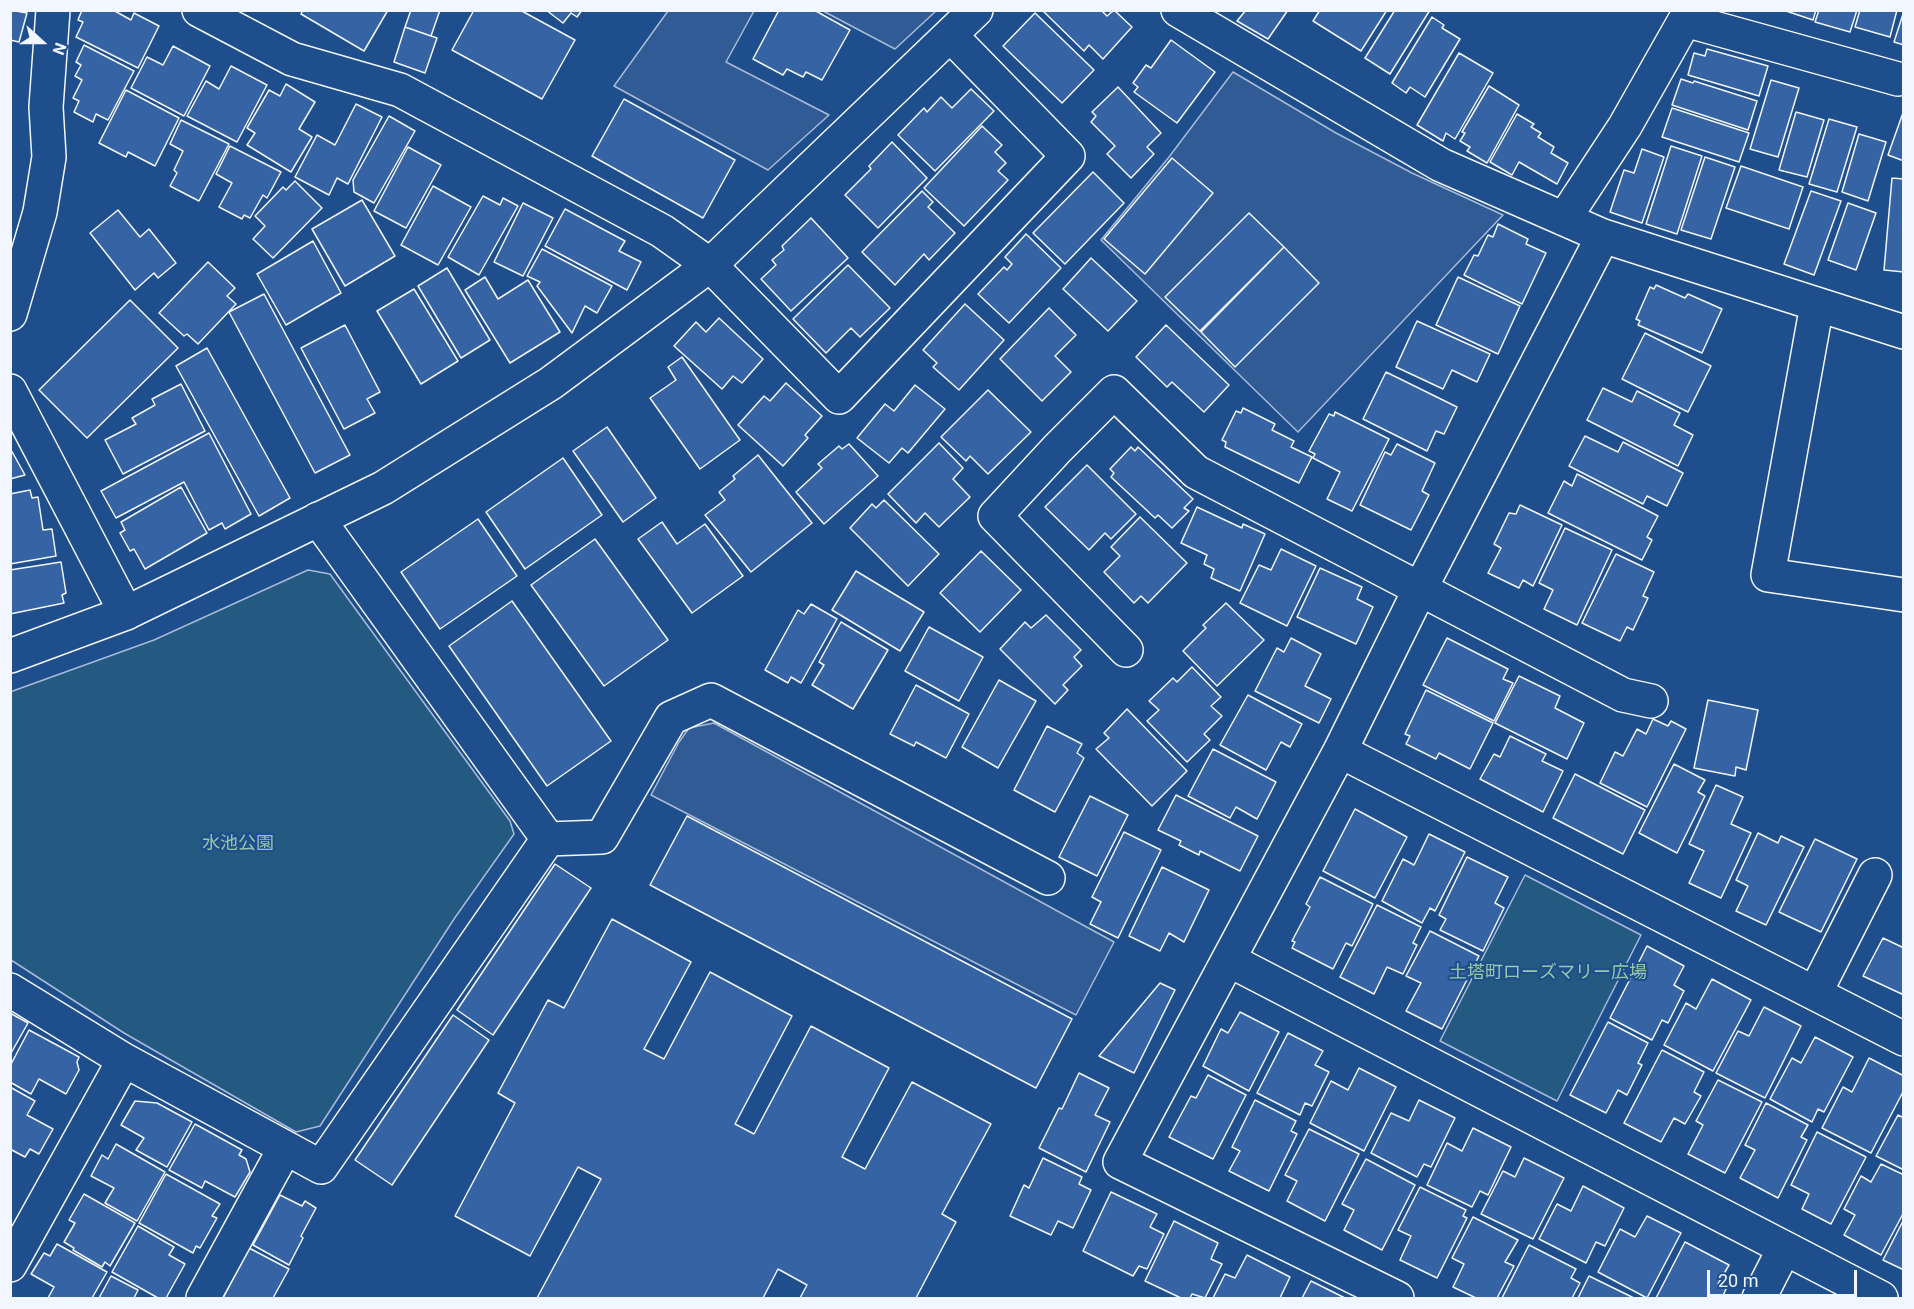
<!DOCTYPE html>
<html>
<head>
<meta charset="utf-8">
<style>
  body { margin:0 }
  #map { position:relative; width:1914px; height:1309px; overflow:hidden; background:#1f4e8c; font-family:Roboto,sans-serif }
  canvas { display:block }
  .frame { position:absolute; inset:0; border:12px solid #f2f6ff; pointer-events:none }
  .north { position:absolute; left:12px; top:12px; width:60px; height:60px; -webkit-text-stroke:4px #1f4e8c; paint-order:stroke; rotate:111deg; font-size:16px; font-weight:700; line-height:24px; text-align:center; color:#f2f6ff }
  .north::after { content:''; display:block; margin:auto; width:21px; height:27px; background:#f2f6ff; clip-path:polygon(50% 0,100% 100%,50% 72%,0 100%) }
  .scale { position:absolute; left:1707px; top:1270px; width:150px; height:27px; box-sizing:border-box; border:3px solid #f2f6ff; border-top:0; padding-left:8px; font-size:18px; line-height:21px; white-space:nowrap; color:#f2f6ff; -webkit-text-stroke:4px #1f4e8c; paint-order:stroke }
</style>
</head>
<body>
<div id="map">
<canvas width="1914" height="1309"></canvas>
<div class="frame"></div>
<div class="north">N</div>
<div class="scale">20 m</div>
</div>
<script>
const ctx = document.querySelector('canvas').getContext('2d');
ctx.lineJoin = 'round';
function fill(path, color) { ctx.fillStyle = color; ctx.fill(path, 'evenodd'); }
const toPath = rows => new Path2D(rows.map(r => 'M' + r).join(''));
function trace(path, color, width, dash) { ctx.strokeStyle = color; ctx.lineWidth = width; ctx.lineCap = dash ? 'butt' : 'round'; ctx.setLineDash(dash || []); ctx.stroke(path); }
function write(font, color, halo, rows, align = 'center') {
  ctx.font = font + ' Roboto,"Noto Sans JP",sans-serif'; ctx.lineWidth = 4.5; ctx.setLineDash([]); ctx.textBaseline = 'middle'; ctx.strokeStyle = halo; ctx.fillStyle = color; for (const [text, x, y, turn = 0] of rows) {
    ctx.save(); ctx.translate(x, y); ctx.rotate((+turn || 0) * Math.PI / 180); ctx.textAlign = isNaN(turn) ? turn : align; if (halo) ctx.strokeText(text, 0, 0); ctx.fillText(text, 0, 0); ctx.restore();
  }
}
const green = toPath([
  [308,570,330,574,510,821,514,834,454,919,320,1126,296,1132,124,1033,11,960,10,692,154,640,308,570],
  [1525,875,1641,935,1557,1101,1440,1041,1525,875]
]);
fill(green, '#245a82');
trace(green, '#a8bbd7', 1.5);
const parking = toPath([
  [668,11,754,11,726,62,829,115,768,170,614,86,668,11],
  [823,11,936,10,936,11,895,49,823,11],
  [1233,72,1336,133,1412,173,1503,215,1298,432,1101,240,1169,157,1233,72],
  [714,723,1114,942,1076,1015,651,795,679,742,689,728,714,723]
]);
fill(parking, '#305b95');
trace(parking, '#a8bbd7', 1.5);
const building = toPath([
  [10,10,27,13,19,42,10,40,10,10],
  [82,10,113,10,131,20,134,13,159,26,138,68,76,37,83,22,78,20,82,10],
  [303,10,388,10,364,51,301,14,303,10],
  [411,10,440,10,431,36,405,27,411,10],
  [474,10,520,10,575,40,542,99,452,50,474,10],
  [546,10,582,10,577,17,571,13,563,23,546,10],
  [779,10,814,10,850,30,822,80,806,72,803,77,787,69,783,75,753,59,779,10],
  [1042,10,1101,10,1107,16,1114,10,1132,27,1103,59,1089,45,1084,51,1042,10],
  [1246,10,1288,10,1268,39,1237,21,1246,10],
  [1320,10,1387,10,1361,51,1313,21,1320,10],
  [1395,10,1430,10,1390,74,1365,58,1395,10],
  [1783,10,1816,10,1813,20,1783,10],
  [1819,10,1857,10,1850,32,1815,22,1819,10],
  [1860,10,1897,10,1890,37,1855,27,1860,10],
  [1904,11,1904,45,1894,42,1904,11],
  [1035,13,1094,70,1062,103,1003,46,1035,13],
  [1432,17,1444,25,1442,28,1460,39,1425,97,1410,87,1406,93,1392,83,1432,17],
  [405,27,437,38,425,73,394,62,405,27],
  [1171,40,1215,72,1177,123,1134,92,1138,87,1133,83,1146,65,1151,68,1171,40],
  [84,45,134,71,108,120,96,114,93,122,74,112,79,101,73,98,82,80,75,76,81,65,76,62,84,45],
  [173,46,210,66,184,116,131,88,147,57,163,65,173,46],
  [1707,49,1768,66,1759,96,1688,75,1694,53,1705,56,1707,49],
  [1459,53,1493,73,1455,139,1446,133,1443,141,1417,125,1459,53],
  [231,66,267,85,237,142,187,116,206,81,219,89,231,66],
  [1681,79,1693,83,1694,81,1757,101,1748,130,1672,105,1681,79],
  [1771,80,1799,88,1778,157,1750,149,1771,80],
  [286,84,315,102,299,129,312,137,291,172,247,145,255,133,247,128,269,90,280,96,286,84],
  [1489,86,1519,105,1487,163,1467,151,1470,147,1460,141,1465,133,1462,132,1489,86],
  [1118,87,1161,133,1147,147,1154,154,1131,178,1107,154,1115,146,1091,122,1096,116,1092,112,1118,87],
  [971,89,994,111,935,171,898,135,924,108,927,112,941,97,952,108,971,89],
  [126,90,179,118,155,166,128,152,126,157,99,143,126,90],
  [624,99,735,160,703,218,592,156,624,99],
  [356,104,382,117,348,184,337,178,329,195,295,177,317,135,335,145,356,104],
  [1672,108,1749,133,1739,162,1662,137,1672,108],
  [1904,110,1904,161,1888,155,1904,110],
  [1796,112,1824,120,1807,177,1779,170,1796,112],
  [1517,114,1534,124,1531,127,1541,133,1538,137,1554,147,1551,153,1568,163,1557,184,1519,162,1512,175,1490,162,1517,114],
  [389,116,415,131,374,203,354,192,353,180,389,116],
  [1829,119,1857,127,1837,192,1809,184,1829,119],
  [181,120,229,144,199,201,170,186,177,173,174,170,183,151,170,144,181,120],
  [982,126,1002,145,995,152,1006,163,998,171,1008,180,964,226,924,188,982,126],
  [1859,134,1886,142,1868,201,1842,192,1859,134],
  [892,142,927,178,878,228,845,195,871,169,869,166,892,142],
  [230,146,281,172,267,198,263,195,250,218,244,215,242,219,219,207,232,183,216,174,230,146],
  [1671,146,1702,156,1677,234,1646,224,1671,146],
  [408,147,441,165,406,228,374,211,408,147],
  [1642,149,1664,157,1642,223,1610,212,1624,170,1634,173,1642,149],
  [1705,157,1735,167,1711,239,1681,230,1705,157],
  [1172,158,1213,193,1145,274,1104,239,1172,158],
  [1741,166,1803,187,1789,229,1726,208,1741,166],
  [1093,172,1124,203,1065,264,1033,233,1093,172],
  [1892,178,1904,179,1904,272,1884,270,1892,178],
  [295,181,322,208,273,258,253,239,265,226,255,216,283,187,286,190,295,181],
  [433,186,471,207,438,265,401,245,433,186],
  [922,191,933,202,928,207,955,233,929,260,924,254,895,285,862,252,922,191],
  [1811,191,1841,201,1814,275,1784,264,1811,191],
  [483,196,500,205,503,198,518,206,479,275,448,257,483,196],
  [362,200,395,256,345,286,312,229,362,200],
  [523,203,553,218,523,276,494,262,523,203],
  [1848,203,1876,213,1856,270,1828,260,1848,203],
  [565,209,625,241,619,251,641,262,627,290,545,246,565,209],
  [118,210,140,237,149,229,176,263,158,278,154,273,135,290,90,233,118,210],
  [1249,213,1284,247,1200,331,1165,297,1249,213],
  [811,218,848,258,791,311,761,279,776,265,772,260,784,250,782,246,811,218],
  [1498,224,1528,239,1526,244,1546,253,1522,304,1464,275,1474,255,1478,256,1488,235,1493,237,1498,224],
  [1026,234,1061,268,1009,323,978,294,1004,267,1007,270,1012,264,1005,257,1026,234],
  [313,241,341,293,286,325,257,274,313,241],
  [1284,247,1319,283,1235,367,1201,332,1284,247],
  [542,249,612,286,597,313,585,306,572,333,537,286,540,282,527,276,542,249],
  [1091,258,1137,301,1108,331,1063,289,1091,258],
  [208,262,235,288,227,296,236,304,198,344,187,334,184,336,159,313,208,262],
  [848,265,890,308,860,337,851,328,826,353,793,319,848,265],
  [447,268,490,340,461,358,418,286,447,268],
  [485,277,498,299,528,280,560,332,510,363,465,290,485,277],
  [1458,277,1520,306,1498,354,1436,325,1458,277],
  [1656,285,1685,298,1688,294,1722,309,1702,353,1638,325,1640,321,1636,319,1650,287,1654,289,1656,285],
  [414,289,458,361,421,384,377,311,414,289],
  [264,294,350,455,315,473,229,312,264,294],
  [130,300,178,348,87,438,39,390,130,300],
  [965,304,1004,340,959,390,933,367,937,363,923,350,965,304],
  [1049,308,1076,335,1055,356,1071,372,1042,401,1000,359,1049,308],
  [719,318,763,359,742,383,733,376,722,389,674,346,696,322,706,332,719,318],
  [1417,321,1490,354,1477,382,1452,370,1443,389,1396,367,1417,321],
  [345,325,380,392,367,399,375,413,344,429,301,348,345,325],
  [1166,325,1229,385,1204,412,1172,382,1167,387,1136,357,1166,325],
  [1645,333,1711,366,1688,412,1622,379,1645,333],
  [207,348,290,498,259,516,176,366,207,348],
  [682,357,740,440,700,469,650,398,676,380,668,367,682,357],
  [1386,372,1457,407,1444,434,1436,431,1427,451,1363,419,1386,372],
  [786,383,822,416,805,435,808,438,783,466,738,425,764,396,770,401,786,383],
  [181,384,205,431,123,474,105,440,136,424,132,418,155,405,152,399,181,384],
  [915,385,945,409,908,453,902,448,889,463,857,438,885,404,894,411,915,385],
  [1603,388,1632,402,1637,391,1680,413,1674,425,1693,435,1678,466,1587,420,1603,388],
  [988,390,1031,432,988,474,970,456,966,461,941,437,988,390],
  [1243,408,1275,424,1272,430,1294,441,1291,447,1312,457,1299,483,1225,447,1226,442,1222,440,1236,411,1241,413,1243,408],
  [1335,412,1389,439,1352,511,1327,499,1340,472,1313,458,1315,454,1309,451,1329,414,1334,416,1335,412],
  [607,427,656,498,623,522,573,451,607,427],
  [209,433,251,514,225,529,222,523,209,530,184,482,116,518,101,491,209,433],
  [1585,436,1618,452,1623,442,1683,473,1667,506,1647,496,1643,504,1569,466,1585,436],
  [939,443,963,468,953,479,970,497,939,527,925,513,916,523,888,494,939,443],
  [849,444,878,476,824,524,796,492,822,468,818,464,839,446,842,449,849,444],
  [1397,444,1435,463,1422,491,1429,495,1411,530,1360,505,1385,452,1391,455,1397,444],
  [1131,447,1135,451,1138,447,1193,499,1184,508,1189,511,1172,528,1158,515,1155,518,1111,477,1114,473,1110,469,1131,447],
  [10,448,25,475,10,479,10,448],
  [758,455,812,523,751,572,705,515,725,500,719,492,735,479,733,476,758,455],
  [563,458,602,515,525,569,486,512,563,458],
  [1087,465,1136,514,1111,539,1105,533,1089,550,1045,507,1087,465],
  [1577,474,1658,516,1647,537,1652,540,1642,560,1548,513,1564,481,1572,486,1577,474],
  [181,487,207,533,145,569,134,549,130,551,120,533,125,530,121,522,181,487],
  [30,490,32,498,38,497,43,530,52,529,56,556,10,564,10,494,30,490],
  [884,500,939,554,908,586,850,528,872,504,876,508,884,500],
  [1520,505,1562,525,1533,586,1523,580,1519,588,1488,573,1501,548,1494,544,1509,513,1516,514,1520,505],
  [1197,507,1242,528,1243,524,1265,534,1240,591,1211,578,1214,569,1204,564,1207,555,1181,543,1197,507],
  [1140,517,1187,563,1148,603,1141,596,1134,603,1104,572,1120,556,1111,547,1140,517],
  [478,519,517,576,440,629,401,572,478,519],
  [662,522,677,544,705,524,743,576,692,613,638,539,662,522],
  [1565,528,1612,550,1577,625,1544,609,1553,590,1539,583,1565,528],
  [595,539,668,640,604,686,531,585,595,539],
  [1281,549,1316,566,1287,626,1240,603,1259,565,1271,570,1281,549],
  [981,551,1021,590,980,632,940,593,981,551],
  [1616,554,1654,572,1643,596,1648,598,1633,630,1627,627,1620,641,1582,623,1616,554],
  [61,562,66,593,62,595,64,603,10,614,10,570,61,562],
  [1320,568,1362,587,1357,599,1373,607,1356,644,1297,617,1320,568],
  [856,571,924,612,900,651,832,610,856,571],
  [512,601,611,741,547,786,449,646,512,601],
  [1226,603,1264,640,1217,686,1183,651,1206,628,1203,625,1226,603],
  [811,604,837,619,801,683,791,677,788,683,765,670,798,610,804,614,811,604],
  [1046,615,1081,650,1074,657,1082,666,1063,685,1068,690,1055,704,1000,649,1025,622,1031,628,1046,615],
  [841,622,888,650,853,709,812,685,824,665,819,662,841,622],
  [929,627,983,657,959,701,905,671,929,627],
  [1291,638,1321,654,1305,686,1331,699,1319,723,1255,691,1277,648,1284,652,1291,638],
  [1447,638,1508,669,1503,679,1513,683,1494,721,1423,685,1447,638],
  [1192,667,1221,697,1211,706,1222,716,1204,734,1210,740,1187,762,1147,721,1159,710,1149,701,1173,678,1177,682,1192,667],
  [1519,676,1560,696,1555,708,1584,723,1567,759,1495,723,1519,676],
  [999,680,1036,701,998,768,962,747,999,680],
  [916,685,969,714,946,758,916,742,914,746,890,734,916,685],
  [1426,690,1493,723,1470,769,1439,753,1436,759,1406,744,1410,736,1405,734,1426,690],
  [1248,695,1302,724,1290,747,1281,742,1266,770,1220,745,1248,695],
  [1708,700,1758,710,1746,770,1736,767,1735,776,1694,768,1708,700],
  [1127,709,1187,771,1152,806,1096,749,1109,738,1104,733,1127,709],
  [1653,719,1668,726,1671,721,1686,729,1647,807,1600,783,1615,752,1623,756,1637,729,1646,734,1653,719],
  [1047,726,1082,744,1077,753,1084,758,1055,812,1014,790,1047,726],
  [1510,736,1546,754,1542,761,1563,771,1543,812,1480,779,1494,754,1500,757,1510,736],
  [1213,749,1276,782,1257,819,1236,807,1230,818,1188,796,1213,749],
  [1674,764,1705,780,1698,792,1705,796,1677,853,1639,833,1674,764],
  [1575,774,1645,810,1623,854,1553,818,1575,774],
  [1716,785,1743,797,1731,824,1751,833,1721,898,1689,883,1704,851,1689,844,1716,785],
  [1176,795,1258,836,1240,871,1200,851,1199,855,1179,845,1181,841,1158,830,1176,795],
  [1090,796,1128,815,1097,876,1059,857,1090,796],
  [1355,809,1407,837,1375,898,1323,871,1355,809],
  [687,816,1072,1019,1036,1088,650,885,687,816],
  [1124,832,1161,850,1118,938,1090,924,1101,902,1092,897,1124,832],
  [1758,833,1778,843,1781,836,1804,847,1766,925,1736,911,1748,886,1736,880,1758,833],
  [1429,834,1465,852,1435,911,1430,908,1422,923,1382,901,1403,859,1414,865,1429,834],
  [1815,839,1857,859,1821,932,1779,912,1815,839],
  [1467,857,1508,877,1495,903,1504,908,1483,951,1440,930,1446,919,1439,915,1467,857],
  [555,864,591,888,493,1035,457,1010,555,864],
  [1162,867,1209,890,1184,942,1169,933,1160,951,1129,936,1162,867],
  [1320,877,1373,904,1352,946,1346,943,1333,969,1292,948,1295,942,1292,941,1310,907,1306,904,1320,877],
  [1377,905,1421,927,1413,943,1417,945,1403,974,1387,967,1374,994,1340,977,1377,905],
  [612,919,691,962,644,1049,664,1059,710,972,792,1016,735,1124,754,1134,811,1026,889,1068,842,1157,865,1169,912,1082,991,1124,942,1214,956,1222,916,1298,800,1298,807,1285,778,1269,763,1298,537,1298,601,1179,578,1167,530,1256,455,1216,515,1103,498,1093,548,1000,564,1008,612,919],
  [1430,931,1479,956,1442,1029,1406,1011,1421,983,1406,976,1430,931],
  [1883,938,1904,948,1904,995,1863,976,1883,938],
  [1647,946,1684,966,1674,985,1684,991,1668,1023,1662,1020,1652,1040,1610,1018,1647,946],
  [1712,979,1751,1000,1713,1071,1664,1045,1686,1003,1696,1009,1712,979],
  [1160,983,1175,990,1134,1073,1099,1056,1160,983],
  [1764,1007,1801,1026,1765,1098,1716,1073,1738,1031,1749,1036,1764,1007],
  [1240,1012,1279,1032,1249,1091,1203,1066,1221,1029,1228,1033,1240,1012],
  [10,1013,28,1023,10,1055,10,1013],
  [453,1015,489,1040,392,1185,355,1160,453,1015],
  [1608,1022,1648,1043,1638,1063,1642,1065,1627,1095,1618,1090,1606,1113,1570,1095,1608,1022],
  [29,1030,79,1057,77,1062,79,1070,66,1094,39,1079,31,1094,10,1082,10,1066,29,1030],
  [1288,1033,1323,1051,1315,1065,1329,1072,1312,1106,1305,1103,1300,1115,1257,1093,1288,1033],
  [1815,1037,1853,1057,1824,1112,1818,1109,1812,1122,1770,1099,1792,1058,1801,1063,1815,1037],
  [1662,1050,1704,1072,1694,1092,1701,1096,1685,1124,1674,1118,1661,1142,1624,1123,1662,1050],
  [1869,1058,1904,1076,1904,1090,1871,1153,1822,1128,1843,1087,1852,1092,1869,1058],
  [1359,1068,1396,1087,1364,1151,1310,1123,1331,1081,1348,1090,1359,1068],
  [1079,1073,1109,1088,1095,1115,1110,1122,1086,1172,1039,1148,1059,1108,1062,1109,1079,1073],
  [1208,1075,1246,1095,1213,1159,1169,1137,1191,1096,1196,1098,1208,1075],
  [1718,1080,1762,1102,1725,1173,1688,1154,1703,1125,1696,1121,1718,1080],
  [10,1087,35,1101,27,1115,53,1129,39,1154,30,1149,25,1157,10,1149,10,1087],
  [1255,1100,1296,1121,1291,1131,1297,1134,1269,1191,1229,1171,1240,1151,1232,1147,1255,1100],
  [1419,1100,1455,1118,1431,1167,1424,1164,1417,1177,1371,1153,1391,1113,1409,1121,1419,1100],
  [135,1101,157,1103,192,1122,167,1167,136,1150,144,1138,121,1125,135,1101],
  [1766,1103,1808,1125,1801,1137,1807,1140,1778,1198,1740,1178,1755,1150,1745,1145,1766,1103],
  [1898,1115,1904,1118,1904,1170,1876,1156,1898,1115],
  [195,1124,242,1150,239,1155,246,1159,250,1172,235,1197,205,1181,202,1188,169,1170,195,1124],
  [1473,1128,1511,1147,1488,1195,1480,1191,1472,1207,1427,1185,1447,1143,1462,1151,1473,1128],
  [1309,1129,1359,1154,1325,1221,1287,1201,1297,1181,1285,1175,1309,1129],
  [1817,1132,1866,1157,1831,1224,1802,1209,1809,1194,1791,1185,1817,1132],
  [116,1144,165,1172,137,1221,105,1203,114,1188,91,1176,102,1155,108,1159,116,1144],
  [1043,1158,1082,1177,1079,1184,1091,1190,1073,1228,1058,1221,1051,1235,1010,1216,1024,1185,1029,1188,1043,1158],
  [1524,1158,1564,1178,1533,1239,1481,1214,1503,1171,1515,1177,1524,1158],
  [1366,1159,1415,1185,1382,1250,1344,1230,1354,1210,1342,1204,1366,1159],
  [1881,1164,1904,1175,1904,1212,1881,1255,1844,1235,1855,1215,1844,1209,1861,1176,1871,1182,1881,1164],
  [166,1174,220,1204,212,1216,217,1218,200,1248,196,1246,193,1253,139,1223,166,1174],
  [1583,1186,1624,1208,1605,1246,1596,1242,1586,1263,1539,1239,1557,1204,1571,1211,1583,1186],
  [1420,1187,1466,1210,1463,1216,1467,1218,1437,1278,1400,1260,1411,1236,1398,1230,1420,1187],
  [1111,1192,1157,1214,1150,1227,1164,1234,1147,1269,1139,1266,1133,1276,1083,1251,1111,1192],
  [84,1194,135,1223,110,1266,105,1262,102,1267,73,1250,74,1248,64,1242,75,1223,69,1220,84,1194],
  [280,1195,302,1206,305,1201,316,1208,301,1236,303,1238,289,1265,253,1245,280,1195],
  [1647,1216,1681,1233,1647,1298,1598,1272,1620,1229,1635,1237,1647,1216],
  [1473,1217,1518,1240,1505,1262,1514,1266,1497,1298,1476,1298,1453,1287,1464,1264,1452,1258,1473,1217],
  [1904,1219,1904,1270,1883,1260,1904,1219],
  [1174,1221,1218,1243,1211,1259,1222,1264,1205,1298,1192,1294,1190,1298,1181,1298,1145,1281,1174,1221],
  [138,1226,174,1247,169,1255,185,1264,166,1298,158,1298,112,1272,138,1226],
  [1685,1242,1729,1265,1718,1284,1726,1289,1722,1298,1656,1298,1685,1242],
  [57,1244,107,1272,92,1298,48,1298,54,1287,31,1274,44,1253,50,1256,57,1244],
  [1529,1245,1576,1269,1571,1278,1580,1283,1572,1298,1502,1298,1529,1245],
  [249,1248,289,1269,273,1298,223,1298,249,1248],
  [1247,1255,1290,1277,1280,1298,1213,1298,1225,1274,1235,1278,1247,1255],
  [111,1276,138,1290,134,1298,99,1298,111,1276],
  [1589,1276,1634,1298,1578,1298,1589,1276],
  [1311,1281,1345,1298,1302,1298,1311,1281]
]);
fill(building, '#3563a3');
trace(building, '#f2f6ff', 1.5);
const street = toPath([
  [199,10,292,59,400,90,662,231,710,265,839,397,1068,156,951,36],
  [1178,10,1441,165,1603,236,1904,332],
  [1685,20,1898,79],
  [1564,219,1625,126,1685,20,1693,10],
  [1817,305,1768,575,1904,595],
  [10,314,40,212,49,157,46,107,53,10],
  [10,391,126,613],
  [1126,650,995,516,1058,448,1114,392,1196,472,1623,695,1651,701],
  [1340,751,1904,1039],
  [548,839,602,837,671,718,711,700,1048,878],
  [1229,960,1881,1298],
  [10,990,124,1060,321,1167,548,839,318,519],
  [1815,993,1875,875],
  [10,1265,124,1060],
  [203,1298,285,1148],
  [1397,1298,1120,1162,1340,751,1420,589,1603,236],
  [1759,1298,1784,1249]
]);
const secondary = toPath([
  [10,656,126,613,383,488,551,383,710,265,976,10]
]);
trace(street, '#f2f6ff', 36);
trace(secondary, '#f2f6ff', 36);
trace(street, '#1f4e8c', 33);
trace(secondary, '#1f4e8c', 33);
write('18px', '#97c8a6', '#1f4e8c', [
  ["水池公園",238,844],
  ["土塔町ローズマリー広場",1548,973]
]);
</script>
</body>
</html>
